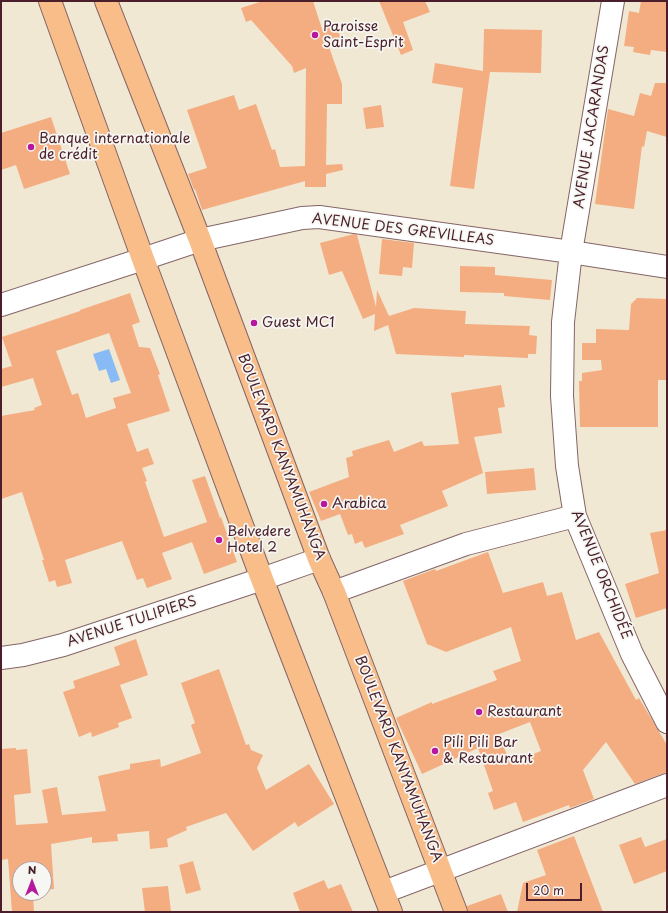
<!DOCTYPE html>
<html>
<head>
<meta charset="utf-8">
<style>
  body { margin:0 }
  #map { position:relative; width:668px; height:913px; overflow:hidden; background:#f1e8d4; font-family:"Playpen Sans",sans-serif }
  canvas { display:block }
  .frame { position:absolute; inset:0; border:2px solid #4a1f2b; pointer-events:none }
  .north { position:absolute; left:12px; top:861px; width:40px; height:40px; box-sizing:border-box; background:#f6f6f2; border:1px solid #b1a0a2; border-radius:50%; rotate:0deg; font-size:11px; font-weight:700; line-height:16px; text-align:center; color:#4a1f2b }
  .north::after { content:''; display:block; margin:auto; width:14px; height:18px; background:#b5179e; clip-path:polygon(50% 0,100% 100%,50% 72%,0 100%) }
  .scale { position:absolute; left:526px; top:883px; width:56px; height:18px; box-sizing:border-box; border:2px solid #4a1f2b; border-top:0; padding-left:5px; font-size:12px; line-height:14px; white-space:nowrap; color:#4a1f2b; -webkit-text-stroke:3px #f6f6f2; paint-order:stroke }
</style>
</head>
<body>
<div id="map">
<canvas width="668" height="913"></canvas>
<div class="frame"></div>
<div class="north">N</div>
<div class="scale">20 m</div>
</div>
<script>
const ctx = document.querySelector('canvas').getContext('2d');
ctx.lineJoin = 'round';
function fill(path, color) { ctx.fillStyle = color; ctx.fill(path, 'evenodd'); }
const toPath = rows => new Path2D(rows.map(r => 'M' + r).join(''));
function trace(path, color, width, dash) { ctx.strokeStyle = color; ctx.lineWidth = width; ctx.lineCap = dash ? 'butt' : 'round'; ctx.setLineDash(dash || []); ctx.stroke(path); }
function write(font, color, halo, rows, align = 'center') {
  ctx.font = font + ' "Playpen Sans",sans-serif'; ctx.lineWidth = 3.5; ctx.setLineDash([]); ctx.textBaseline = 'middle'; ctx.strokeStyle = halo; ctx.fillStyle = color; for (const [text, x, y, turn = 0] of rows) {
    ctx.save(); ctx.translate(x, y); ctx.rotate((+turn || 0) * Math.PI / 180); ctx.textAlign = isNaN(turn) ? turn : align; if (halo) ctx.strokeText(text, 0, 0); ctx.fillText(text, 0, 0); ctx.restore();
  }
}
fill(toPath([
  [109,349,120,380,111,383,106,369,99,371,93,354]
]), '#88bbf6');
fill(toPath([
  [263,1,313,1,322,29,336,24,342,42,329,47,342,84,342,104,327,104,326,165,342,164,343,170,326,174,326,187,305,187,305,181,202,210,195,189,194,190,188,174,207,168,187,110,234,95,239,110,256,104,272,150,275,149,280,167,305,166,306,68,294,73,292,66,251,20,246,22,241,8],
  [379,1,425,1,430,12,403,22,413,50,401,55],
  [641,1,667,1,667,52,651,50,650,55,633,52,634,47,624,46,629,11,639,13],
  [484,29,542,30,541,73,490,72,474,189,450,186,463,88,432,83,435,63,483,71],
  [655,83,667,83,667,137,647,131,644,147,642,146,634,209,595,204,608,109,634,116,640,93,651,96],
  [381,105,384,127,366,129,363,108],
  [51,117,70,174,24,189,16,165,1,170,1,133],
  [354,234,357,235,376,307,377,290,389,316,414,308,466,311,465,324,530,326,529,335,537,336,536,354,528,354,528,358,464,355,464,357,396,354,388,325,374,331,375,314,363,319,342,271,329,275,320,243],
  [382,239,414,243,412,268,403,267,402,276,379,274],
  [460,266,495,267,495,275,552,280,550,300,504,296,504,293,460,292],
  [130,293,140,322,132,325,139,347,150,348,160,374,158,375,170,411,127,424,137,452,148,448,154,464,142,468,147,481,145,482,164,537,207,522,192,480,205,476,220,518,221,517,237,562,204,574,192,542,162,553,172,579,147,588,143,578,137,580,122,541,65,560,72,583,57,587,55,580,49,582,42,560,44,560,22,492,1,499,1,416,35,410,34,408,42,405,33,378,1,387,1,369,12,366,2,337,80,311,80,310],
  [109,333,131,393,113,398,116,408,86,418,78,393,72,395,56,351],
  [637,298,667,299,667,380,658,380,658,427,580,427,579,381,582,381,582,373,602,370,601,360,582,360,582,343,596,343,596,329,629,330,631,304],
  [501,385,505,407,498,408,502,433,474,437,483,473,442,491,448,506,400,525,404,534,365,548,362,541,355,544,352,534,348,535,340,514,321,521,309,492,349,477,346,458,353,456,352,451,389,440,394,452,422,441,424,446,459,444,451,393],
  [534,468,536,490,487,494,485,472],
  [667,530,667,608,636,618,625,584,659,573,650,533],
  [488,552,503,593,543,582,547,596,562,592,576,640,599,632,636,700,639,698,667,745,667,772,635,784,606,742,583,770,594,799,570,808,569,805,523,822,516,802,494,810,488,793,493,791,478,748,422,774,396,718,432,702,432,704,497,680,493,671,521,661,511,627,446,652,427,644,403,581,435,569,436,571],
  [530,722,541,751,510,763,499,734],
  [136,639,148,675,120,685,132,718,118,723,119,727,92,737,91,732,79,737,63,692,75,688,73,681,120,665,114,647],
  [219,669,246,745,249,744,251,750,263,755,257,768,266,790,309,764,334,804,298,827,295,822,253,851,226,813,186,827,187,830,167,839,168,847,150,849,149,831,117,834,118,841,92,843,92,837,51,844,54,889,44,890,44,869,20,869,20,893,33,893,34,912,12,912,8,859,1,860,1,749,16,748,16,750,27,749,31,793,14,795,16,825,48,823,42,790,57,787,62,815,106,811,98,776,130,769,130,764,160,759,161,767,201,753,191,725,195,723,181,683],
  [574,836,603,912,517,912,523,883,546,875,537,850],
  [641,837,645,847,667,839,667,871,634,884,619,845],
  [193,861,201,890,186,894,179,865],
  [324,880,328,889,341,884,353,912,300,912,293,893],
  [168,886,171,912,145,912,142,888],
  [501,894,508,912,468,912,467,906]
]), '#f3ad80');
const minor = toPath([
  [613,1,571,252,563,322,562,396,567,466,575,516,632,654,667,722],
  [1,305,143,259,200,240,302,218,319,217,571,252,667,267],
  [334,592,466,544,575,516],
  [1,658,23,655,63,645,262,579,319,559],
  [384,892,667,785]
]);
const primary = toPath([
  [50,1,143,259,262,579,391,912],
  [106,1,200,240,319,559,334,592,456,912]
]);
trace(minor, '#846566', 24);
trace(primary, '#846566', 24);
trace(minor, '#fff', 22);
trace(primary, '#f8bd88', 22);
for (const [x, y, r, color] of [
  [315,35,4,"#b5179e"],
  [31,147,4,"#b5179e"],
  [254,323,4,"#b5179e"],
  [324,504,4,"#b5179e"],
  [219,540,4,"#b5179e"],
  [479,712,4,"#b5179e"],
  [435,751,4,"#b5179e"]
]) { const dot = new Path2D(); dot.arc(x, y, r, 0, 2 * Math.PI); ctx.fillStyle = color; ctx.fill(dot); trace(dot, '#f6f6f2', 1.5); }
write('14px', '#4a1f2b', '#f6f6f2', [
  ["Paroisse",323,27],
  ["Saint-Esprit",323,43],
  ["Banque internationale",39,139],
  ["de crédit",39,155],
  ["Guest MC1",262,323],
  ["Arabica",332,504],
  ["Belvedere",227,532],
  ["Hotel 2",227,548],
  ["Restaurant",487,712],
  ["Pili Pili Bar",443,743],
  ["& Restaurant",443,759]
], 'left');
write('14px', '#4a1f2b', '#f6f6f2', [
  ["AVENUE JACARANDAS",592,127,-81],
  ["AVENUE DES GREVILLEAS",403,230,7],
  ["BOULEVARD KANYAMUHANGA",281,457,69],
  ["AVENUE ORCHIDÉE",601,575,68],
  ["AVENUE TULIPIERS",132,622,-18],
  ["BOULEVARD KANYAMUHANGA",398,759,69]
]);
</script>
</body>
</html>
